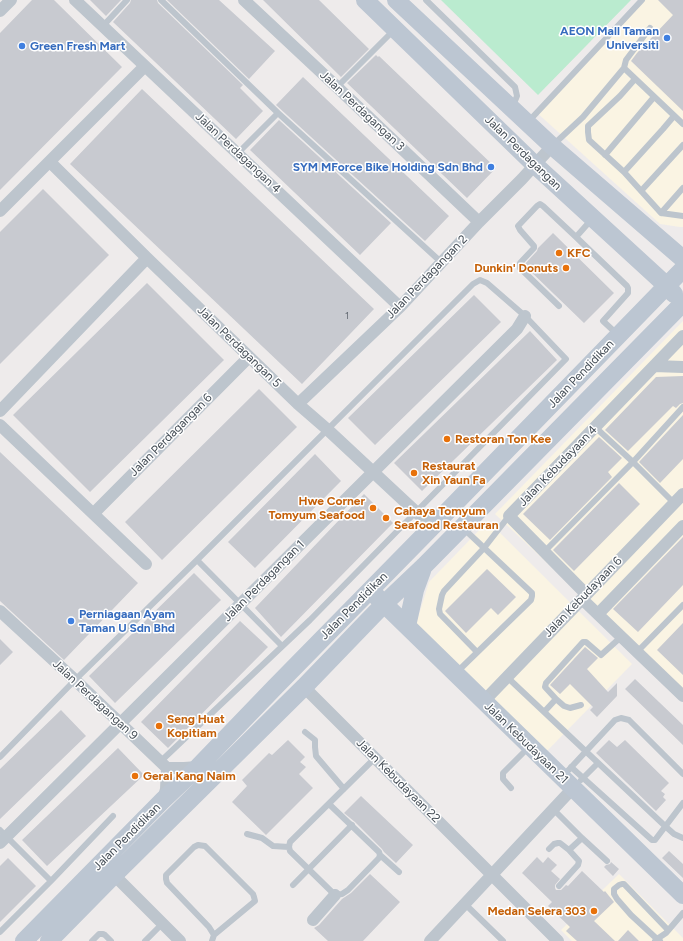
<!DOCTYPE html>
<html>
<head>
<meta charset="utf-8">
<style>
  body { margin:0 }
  canvas { display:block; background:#eeebeb }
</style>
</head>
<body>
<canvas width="683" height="941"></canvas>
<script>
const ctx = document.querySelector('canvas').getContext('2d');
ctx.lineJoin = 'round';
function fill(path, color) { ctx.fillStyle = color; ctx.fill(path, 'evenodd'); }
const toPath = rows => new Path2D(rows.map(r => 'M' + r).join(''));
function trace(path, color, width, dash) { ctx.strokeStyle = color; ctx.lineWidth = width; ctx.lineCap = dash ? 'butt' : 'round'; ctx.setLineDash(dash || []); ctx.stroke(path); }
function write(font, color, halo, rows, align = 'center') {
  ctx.font = font + ' Figtree,sans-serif'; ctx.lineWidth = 3; ctx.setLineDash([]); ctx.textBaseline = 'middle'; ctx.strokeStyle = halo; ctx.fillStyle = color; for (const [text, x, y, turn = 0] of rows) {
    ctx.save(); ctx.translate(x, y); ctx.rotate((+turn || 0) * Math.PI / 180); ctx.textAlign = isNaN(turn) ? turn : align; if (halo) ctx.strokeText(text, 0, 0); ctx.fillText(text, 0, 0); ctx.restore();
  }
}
fill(toPath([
  [639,0,683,0,683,227,680,227,660,224,535,111],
  [683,321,683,691,495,514],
  [488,521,632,664,547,751,416,624,429,582],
  [619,874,683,938,683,941,572,941,561,930]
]), '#faf4e3');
fill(toPath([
  [441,0,631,0,538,95]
]), '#baebcf');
fill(toPath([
  [32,0,54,0,122,67,0,190,0,33],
  [90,0,121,0,106,16],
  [131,0,157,0,158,3,243,85,240,88,263,111,236,139,113,22,130,3],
  [167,0,219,0,275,51,249,79],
  [263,0,319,0,369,49,341,77],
  [658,0,683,0,683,111,631,61,637,53,673,15],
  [376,55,378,57,379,56,496,168,467,198,347,83],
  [303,77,449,216,425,241,276,105],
  [142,89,374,309,302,384,70,164],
  [279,120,391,223,360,255,250,150],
  [43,189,109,255,0,364,0,232],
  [553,233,614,293,584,323,524,265,537,251,538,248],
  [147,283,224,360,90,492,13,415],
  [474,295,501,322,375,445,348,418],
  [530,331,557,360,422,491,394,463],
  [683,376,683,403,680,404,676,408,673,406,628,451,605,430,656,377],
  [259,389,297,427,162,560,125,522],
  [683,414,683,459,660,483,639,462,683,415],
  [599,437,622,458,608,472,612,477,550,540,523,514],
  [0,452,138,583,64,660,0,601],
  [315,454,341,481,255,568,228,542],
  [619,483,640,504,574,571,553,550],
  [364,494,393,523,281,637,255,608],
  [683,537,683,585,638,632,613,609],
  [487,569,516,597,498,615,491,608,466,633,445,611],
  [194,573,221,600,115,703,89,676],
  [240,621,268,647,168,748,141,722],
  [683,623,683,675,657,650],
  [0,639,13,652,0,665],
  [585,647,598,658,587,669,608,692,617,683,617,696,597,717,590,710,593,707,570,684,560,694,550,685],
  [635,679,683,725,683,745,625,689],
  [61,710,86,736,0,819,0,769],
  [288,740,305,757,300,762,306,767,299,774,313,788,266,835,232,802,247,786,242,780,269,753,272,755],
  [609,740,617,747,625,740,669,783,661,791,665,794,663,797,666,800,656,811,596,753],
  [118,748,144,775,47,866,22,840],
  [361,796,413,845,396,863,384,852,382,849,355,822,344,813],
  [669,851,683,864,683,878,662,858],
  [537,857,543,863,548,857,557,865,551,871,560,879,555,885,555,888,556,890,561,890,566,885,568,886,582,871,604,892,605,891,609,896,614,902,594,921,615,941,577,941,566,931,570,927,548,906,552,902,522,873],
  [8,858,36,886,0,922,0,866],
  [611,862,619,869,613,876,604,867,606,865,610,864],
  [370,874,400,902,363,941,328,941,314,928,319,925,342,899,351,893],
  [628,930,639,941,618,941]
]), '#c8cad0');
trace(toPath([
  [161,0,278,113,441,262],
  [426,0,515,87,517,96,513,106],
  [103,26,127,0],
  [624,68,683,124],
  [635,79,620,96,588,126,588,132,589,140,624,172,661,213,683,216],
  [337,87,394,30],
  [528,122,642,0],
  [553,145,583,117,624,68,626,60,650,28],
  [238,153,278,113],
  [605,155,654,97],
  [624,172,663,129,674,116],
  [641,191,683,145],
  [661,213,683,188],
  [592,219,576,237,627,286,628,288,628,293,603,321,617,334],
  [559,306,520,268,520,263,534,248,534,246,520,230,518,226,537,206,540,204,543,206,576,237],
  [595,427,633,462,674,503],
  [544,552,633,462,683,407],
  [197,560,282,646],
  [477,652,440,614,439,609,442,595,444,591,484,548,509,516],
  [637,652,683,605],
  [457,672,531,600,532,596,532,593,463,528],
  [507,677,665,826,674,834,683,838],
  [556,699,564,706,570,708,581,705],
  [544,712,556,699,545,687,546,683,583,642,586,642,601,655,621,637],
  [305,732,315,740,315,747,316,756,344,789],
  [0,757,75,680,197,560,473,284,480,280,487,283,525,316,566,359,310,620,161,761],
  [375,758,290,842,289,847,290,851,335,895,342,894,348,890,379,858,380,855,399,872],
  [571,767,652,840,655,840,683,803],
  [563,776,615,720,621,718,629,720,683,774],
  [581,780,598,763],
  [511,788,503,779,503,773,529,747],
  [329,804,379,852,380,855],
  [553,809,582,838,607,861],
  [0,830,51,881],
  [247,834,262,838,273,846,289,847],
  [549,849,554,844,558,843,560,843,569,850],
  [293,885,352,825],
  [559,886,578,865,579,861,569,850,582,838],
  [465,904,503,941],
  [0,932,51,881,113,816],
  [92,941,99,934,103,934,105,935,111,941],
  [145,941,162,924],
  [212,941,214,935,209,927,167,883,166,879,166,875,194,847,198,845,205,846,253,894,254,897,255,901,214,935],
  [655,941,657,939,631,915,617,899,614,894,614,889,619,885,622,884,624,884,668,930],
  [660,941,657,939,666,933,683,913]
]), '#bdc5cd', 6);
trace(toPath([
  [75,0,400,307],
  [244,0,337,87,479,222],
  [0,11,11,0],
  [50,162,147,258,298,404,328,430,416,512,433,526],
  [0,211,145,66],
  [654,366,683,367],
  [298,404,400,307,479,222,522,179,552,146],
  [0,411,147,258],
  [0,425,146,564],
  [94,513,249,357],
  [586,594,509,516,683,336],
  [582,599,683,696],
  [0,611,75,680,167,768,184,768,198,767],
  [598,614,683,526],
  [304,687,558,941],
  [484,701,683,494],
  [163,800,166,789,167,768],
  [0,843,517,329,525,316],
  [114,875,180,941],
  [313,920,335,895],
  [430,941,573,788]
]), '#bdc5cd', 12);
trace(toPath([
  [365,0,535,165,667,286,674,294],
  [396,0,552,146,683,259],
  [376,596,683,895],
  [407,626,415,590,422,571],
  [24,941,163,800,198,767,275,687,433,526,683,269],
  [49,941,114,875,304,687,384,604,424,566,683,303]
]), '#bcc6d2', 18);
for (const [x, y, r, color] of [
  [667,38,4,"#3f7fe0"],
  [22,46,4,"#3f7fe0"],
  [491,167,4,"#3f7fe0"],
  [559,253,4,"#e8710a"],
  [566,268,4,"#e8710a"],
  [447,439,4,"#e8710a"],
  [414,473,4,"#e8710a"],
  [373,508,4,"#e8710a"],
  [386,518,4,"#e8710a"],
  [71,621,4,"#3f7fe0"],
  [159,726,4,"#e8710a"],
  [135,776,4,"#e8710a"],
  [594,911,4,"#e8710a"]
]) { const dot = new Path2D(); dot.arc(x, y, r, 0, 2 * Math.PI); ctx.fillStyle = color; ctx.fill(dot); trace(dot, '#fff', 1.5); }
write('10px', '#666d75', null, [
  ["1",347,316]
]);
write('bold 12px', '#366cbe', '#fff', [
  ["AEON Mall Taman",659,31],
  ["Universiti",659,45],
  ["Green Fresh Mart",30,46,"left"],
  ["SYM MForce Bike Holding Sdn Bhd",483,167],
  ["Perniagaan Ayam",79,614,"left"],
  ["Taman U Sdn Bhd",79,628,"left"]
], 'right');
write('12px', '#454e57', '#fff', [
  ["Jalan Perdagangan 3",362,111,43],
  ["Jalan Perdagangan 4",238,153,43],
  ["Jalan Perdagangan",523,153,44],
  ["Jalan Perdagangan 2",427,277,-46],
  ["Jalan Perdagangan 5",239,347,44],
  ["Jalan Pendidikan",581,374,-46],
  ["Jalan Perdagangan 6",171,435,-45],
  ["Jalan Kebudayaan 4",558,466,-46],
  ["Jalan Perdagangan 1",264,581,-45],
  ["Jalan Kebudayaan 6",583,597,-46],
  ["Jalan Pendidikan",354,606,-45],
  ["Jalan Perdagangan 9",95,700,43],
  ["Jalan Kebudayaan 21",526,743,44],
  ["Jalan Kebudayaan 22",398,781,45],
  ["Jalan Pendidikan",127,837,-45]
]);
write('bold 12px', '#c56008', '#fff', [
  ["KFC",567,253],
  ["Dunkin' Donuts",558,268,"right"],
  ["Restoran Ton Kee",455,439],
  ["Restaurat",422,466],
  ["Xin Yaun Fa",422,480],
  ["Hwe Corner",365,501,"right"],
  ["Tomyum Seafood",365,515,"right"],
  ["Cahaya Tomyum",394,511],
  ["Seafood Restauran",394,525],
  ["Seng Huat",167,719],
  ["Kopitiam",167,733],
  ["Gerai Kang Naim",143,776],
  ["Medan Selera 303",586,911,"right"]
], 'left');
</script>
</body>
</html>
